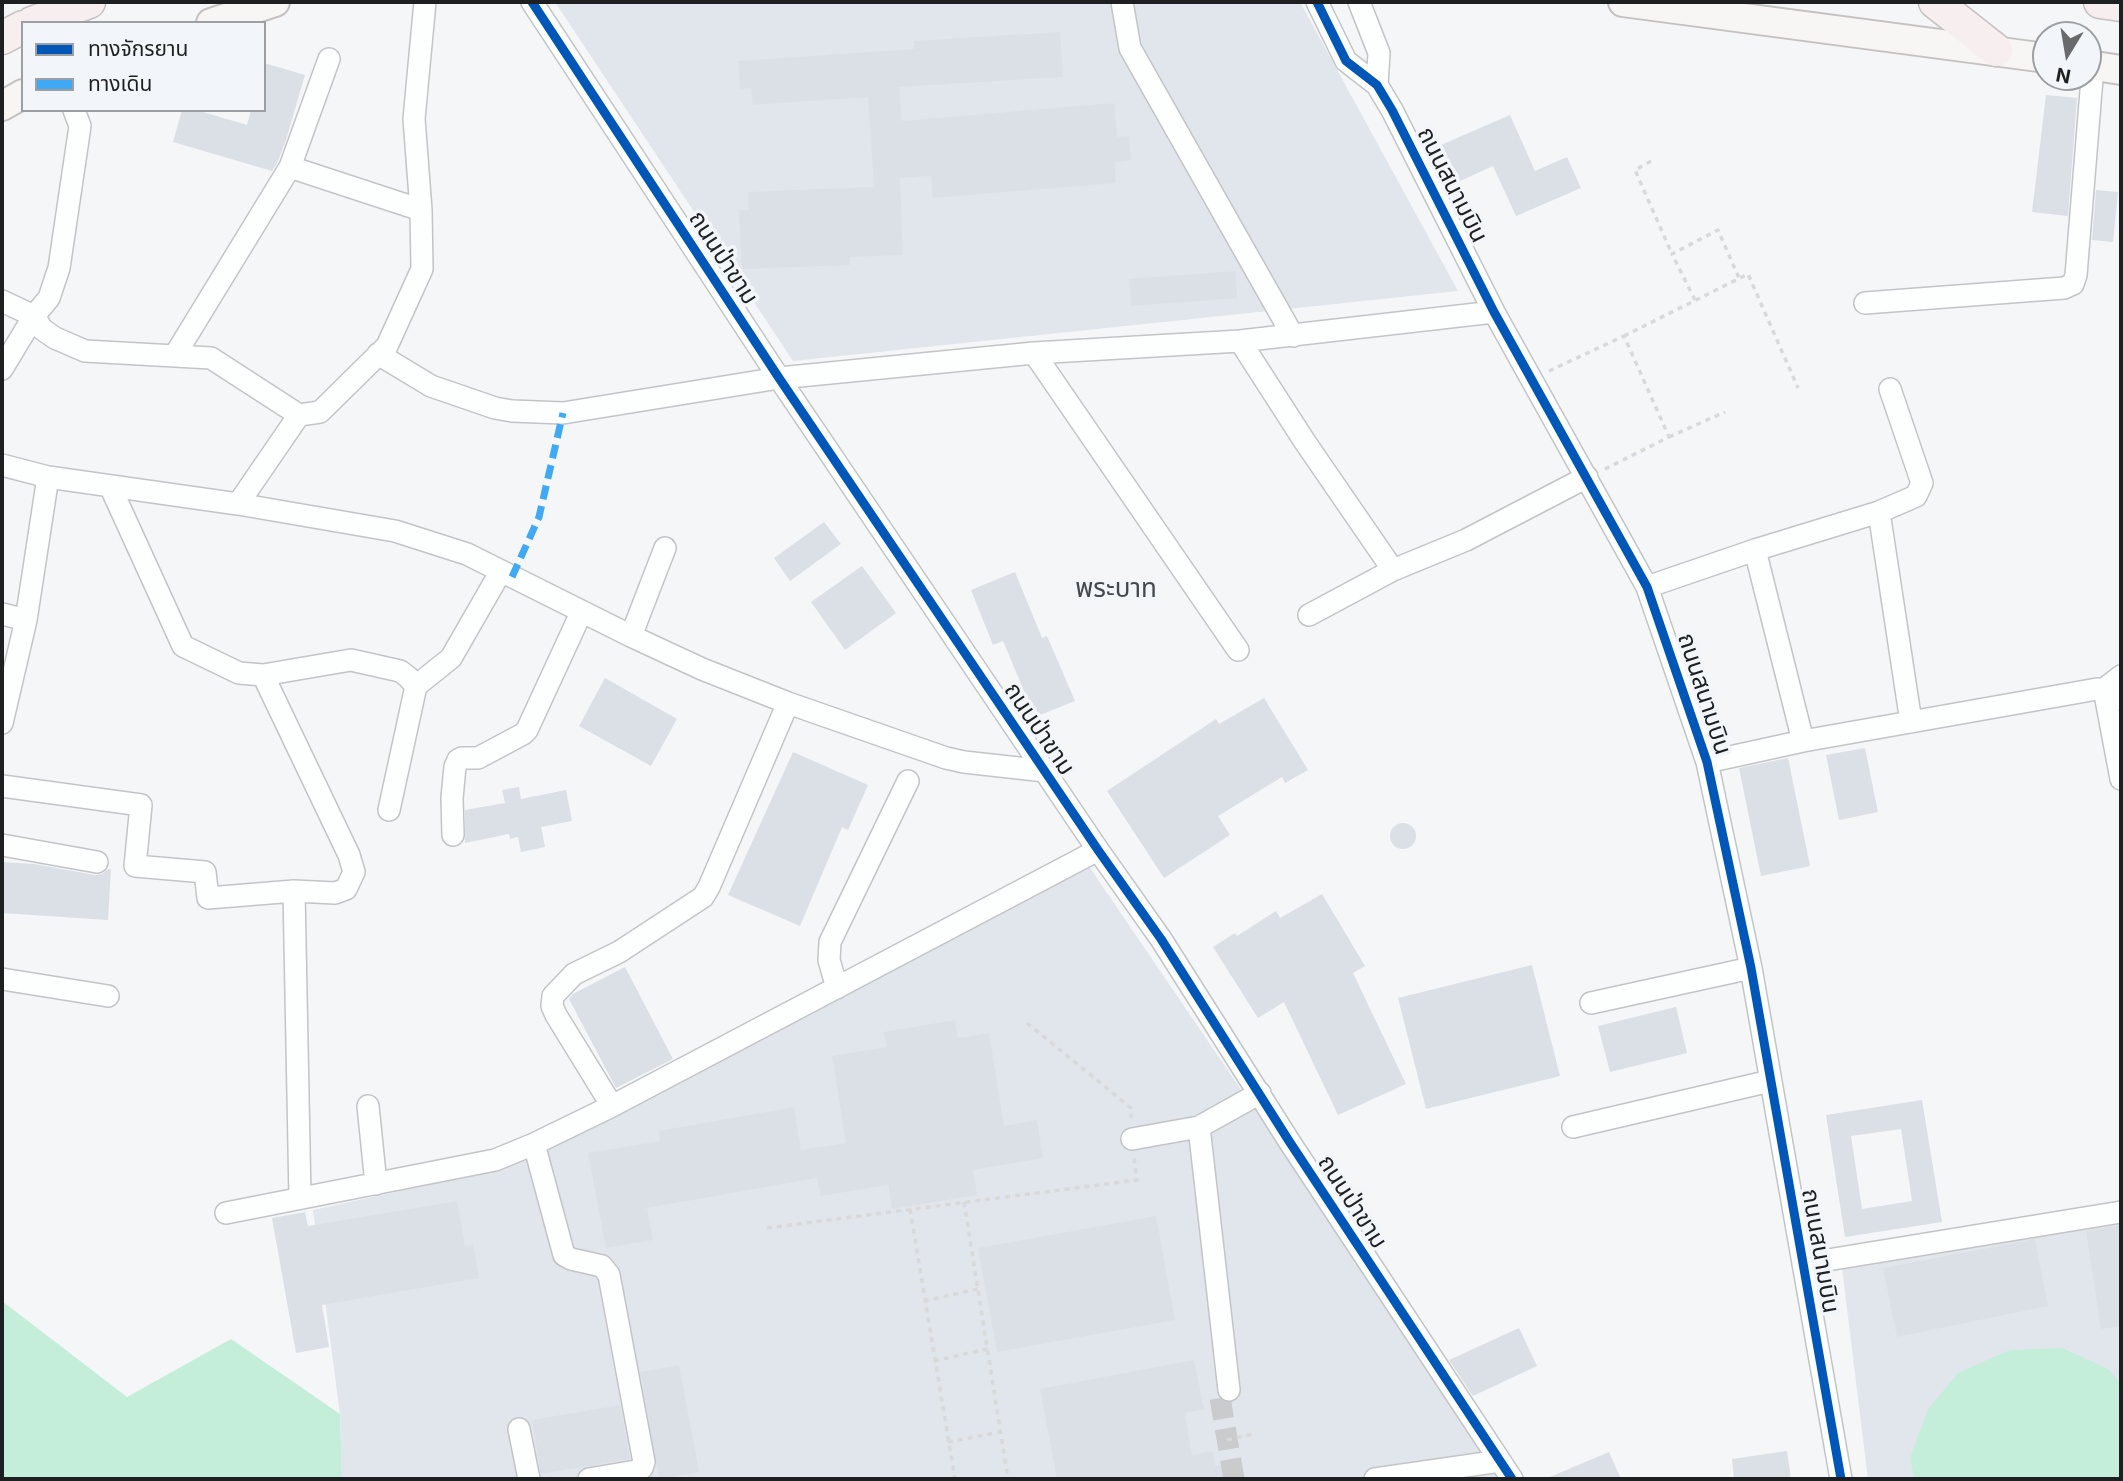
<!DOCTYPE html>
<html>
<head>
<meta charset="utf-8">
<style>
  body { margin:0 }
  #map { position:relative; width:2123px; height:1481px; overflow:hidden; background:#f4f6f8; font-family:Inter,"Noto Sans Thai",sans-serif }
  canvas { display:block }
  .frame { position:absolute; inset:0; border:4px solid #1d1f20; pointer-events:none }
  .legend { position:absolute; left:21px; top:21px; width:245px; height:91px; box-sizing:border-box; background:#f2f6fa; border:2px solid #9da0a3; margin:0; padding:9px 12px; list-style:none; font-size:21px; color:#1d1f20 }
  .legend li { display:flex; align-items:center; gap:14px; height:35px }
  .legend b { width:35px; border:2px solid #9da0a3 }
  .north { position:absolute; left:2032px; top:21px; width:70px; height:70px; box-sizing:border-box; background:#f2f6fa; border:2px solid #9da0a3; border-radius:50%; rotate:191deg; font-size:19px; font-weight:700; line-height:28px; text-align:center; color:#1d1f20 }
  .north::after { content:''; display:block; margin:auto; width:24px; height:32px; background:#686a6c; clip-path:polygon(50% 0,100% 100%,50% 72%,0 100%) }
</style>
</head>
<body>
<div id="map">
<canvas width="2123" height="1481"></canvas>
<div class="frame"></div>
<ul class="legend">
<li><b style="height:9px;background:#0057b8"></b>ทางจักรยาน</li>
<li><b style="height:9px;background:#3fa9f5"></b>ทางเดิน</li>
</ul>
<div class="north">N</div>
</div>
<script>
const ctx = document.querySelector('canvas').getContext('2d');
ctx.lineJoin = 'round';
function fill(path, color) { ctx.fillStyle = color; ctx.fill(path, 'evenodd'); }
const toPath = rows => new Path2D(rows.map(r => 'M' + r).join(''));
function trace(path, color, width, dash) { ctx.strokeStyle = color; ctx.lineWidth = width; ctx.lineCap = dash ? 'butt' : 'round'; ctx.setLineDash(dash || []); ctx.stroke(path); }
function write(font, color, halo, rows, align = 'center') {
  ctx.font = font + ' Inter,"Noto Sans Thai",sans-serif'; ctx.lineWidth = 7; ctx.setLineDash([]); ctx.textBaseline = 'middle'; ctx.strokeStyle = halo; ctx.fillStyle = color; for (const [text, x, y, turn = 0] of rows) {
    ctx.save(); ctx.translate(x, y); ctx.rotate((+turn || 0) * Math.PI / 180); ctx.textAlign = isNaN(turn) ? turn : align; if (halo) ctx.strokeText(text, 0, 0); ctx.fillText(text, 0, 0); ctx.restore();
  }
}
fill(toPath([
  [555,2,1300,2,1458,291,793,361],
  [1086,862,1506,1479,342,1479,340,1414,313,1210,468,1176,523,1161],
  [2121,1220,2121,1479,1868,1479,1842,1268]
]), '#e1e6ec');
fill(toPath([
  [2,1301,127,1397,231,1339,340,1414,342,1479,2,1479],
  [2062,1348,2108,1369,2121,1384,2121,1479,1914,1479,1910,1458,1928,1409,1958,1373,2010,1350]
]), '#c4eeda');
fill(toPath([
  [1060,32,1063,77,899,87,902,121,1114,103,1117,137,1129,136,1131,160,1115,162,1116,183,933,198,931,176,900,178,903,255,850,257,850,265,742,269,739,210,749,210,748,192,874,187,868,97,753,105,751,88,740,89,738,61,914,49,914,41],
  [264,63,305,75,286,140,278,161,272,171,173,142,182,110,196,110,247,125,251,110,264,110],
  [2046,95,2077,98,2068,216,2032,212],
  [1510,115,1535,171,1567,157,1581,188,1516,216,1493,166,1458,182,1441,145],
  [2096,190,2118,192,2113,242,2092,240],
  [1235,271,1237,298,1131,306,1129,279],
  [824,522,841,544,790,581,774,558],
  [862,566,896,613,845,650,811,602],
  [1015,572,1042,638,1047,636,1075,701,1035,717,1003,641,993,645,971,590],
  [605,678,677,719,651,766,579,726],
  [1264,698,1308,770,1285,783,1282,777,1218,816,1230,835,1164,878,1107,791,1216,719,1219,724],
  [1865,748,1878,812,1839,820,1826,755],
  [793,752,868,785,848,830,842,827,800,926,728,895],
  [1788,758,1810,866,1761,876,1739,768],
  [519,787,521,799,566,790,572,821,541,827,545,847,521,852,518,837,510,839,509,834,465,843,465,810,505,803,502,790],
  '1390 836a13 13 0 1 1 26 0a13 13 0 1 1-26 0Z',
  [2,862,34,864,95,875,102,874,108,869,111,869,108,920,2,913],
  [1322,894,1365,966,1353,973,1406,1084,1338,1115,1284,1002,1258,1018,1213,947,1235,933,1237,936,1276,911,1280,918],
  [1532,965,1560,1076,1426,1109,1398,998],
  [625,967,673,1059,616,1088,569,999,573,994],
  [1676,1007,1687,1053,1610,1072,1598,1026],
  [955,1020,958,1038,989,1033,1004,1126,1037,1120,1043,1158,973,1170,977,1195,892,1209,888,1185,820,1196,817,1178,647,1208,653,1240,606,1248,588,1153,660,1141,659,1131,794,1107,801,1150,846,1143,832,1056,887,1047,884,1032],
  [1922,1100,1942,1222,1845,1237,1826,1115],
  [1901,1129,1912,1201,1862,1209,1851,1136],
  [457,1201,465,1246,473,1244,479,1278,322,1305,329,1347,296,1353,272,1218,305,1212,308,1226],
  [1156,1216,1175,1320,997,1352,978,1248],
  [2121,1225,2121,1326,2101,1329,2086,1231],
  [2035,1239,2048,1306,1897,1337,1883,1268],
  [1519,1328,1537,1366,1473,1396,1449,1360],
  [1194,1360,1204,1409,1185,1413,1192,1455,1213,1451,1215,1466,1231,1463,1235,1479,1057,1479,1040,1389],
  [679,1365,699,1472,659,1479,640,1372],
  [620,1405,630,1459,541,1474,532,1420],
  [1787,1451,1791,1479,1734,1479,1732,1459],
  [1609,1452,1621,1479,1545,1479]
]), '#dbe0e6');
trace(toPath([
  [1220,1398,1234,1479]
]), '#c9cbcd', 21, [21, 10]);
const minor = toPath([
  [532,2,779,378,1098,850,1161,939,1289,1141,1512,1479],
  [1122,2,1130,48,1293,336],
  [1317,2,1346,61,1377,85,1392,110,1494,312,1647,587,1707,762,1751,968,1841,1479],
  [1359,2,1379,53,1377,85],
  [290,167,421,210],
  [2,301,34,316,42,329,55,338,85,351,211,358,299,415],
  [1865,303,2064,288,2073,284,2076,275,2093,66],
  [1240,341,1305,442,1393,570],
  [1034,353,1238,650],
  [378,354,431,386,495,408,512,411,563,413,779,378,1034,353,1240,341,1494,312],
  [175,355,290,167,329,59],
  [2,369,34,316,49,298,59,268,80,126,74,110],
  [2,465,48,477,238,504,395,531,467,554,631,636,702,669,788,703,946,758,964,762,1045,771],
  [110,486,183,646,239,673,263,675,351,660,400,671,408,677,416,686,451,658,501,571],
  [238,504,299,415,320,412,387,346,422,269,421,210,414,119,425,2],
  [1879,512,1911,722],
  [1755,550,1803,741],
  [1647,587,1755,550,1879,512,1916,496,1922,483,1890,389],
  [2,614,26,620],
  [1309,615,1393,570,1466,540,1587,477],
  [631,636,665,548],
  [2121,676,2104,689,2121,779],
  [2,723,26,620,48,477],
  [1707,762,1803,741,2097,689,2113,693,2121,699],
  [2,786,141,805,135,866,205,872,208,898,294,891,335,893,346,889,354,872,349,855,263,675],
  [389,810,416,686],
  [453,835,452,798,455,767,458,760,462,758,478,758,523,734,527,730,581,613],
  [2,845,97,862],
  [294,891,300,1198],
  [2,979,108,996],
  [837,988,829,960,830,942,908,781],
  [1591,1003,1751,968],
  [368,1106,376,1184],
  [612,1106,556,1015,552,1006,553,996,574,974,619,952,703,897,709,887,788,703],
  [1199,1127,1229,1390],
  [1573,1127,1770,1081],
  [1132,1139,1199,1127,1260,1093],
  [534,1144,564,1255,571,1259,602,1266,609,1275,644,1462,642,1468,636,1471,589,1479],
  [226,1213,495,1160,534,1144,612,1106,1098,850],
  [1803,1264,2121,1212],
  [519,1429,529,1479],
  [1375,1479,1500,1461]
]);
const major = toPath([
  [1623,2,2046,58],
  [211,23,275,2],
  [2088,65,2121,70],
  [2,106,23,94]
]);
const highway = toPath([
  [1935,2,1996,50],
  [2100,2,2121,5],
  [32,23,89,2],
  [2,38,23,27]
]);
trace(minor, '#c3c4c6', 24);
trace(major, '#c6c0c1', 32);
trace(highway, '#c6c0c1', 35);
trace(toPath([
  [1651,161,1635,170,1672,254],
  [1695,300,1672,254,1718,230,1739,278],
  [1624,336,1748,274,1798,388],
  [1549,371,1624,336,1669,437,1605,469],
  [1669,437,1725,412],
  [1027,1023,1131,1108,1131,1118],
  [964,1202,1008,1479],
  [910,1209,955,1479],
  [767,1228,1137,1180,1134,1157],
  [924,1301,978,1289],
  [934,1361,987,1349],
  [1227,1440,1252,1434],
  [948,1442,1000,1432]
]), '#d9d9d9', 3.5, [5, 5]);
trace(minor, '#fdfefe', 21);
trace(major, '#f8f5f5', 28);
trace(highway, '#f6eeef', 32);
trace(toPath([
  [512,577,539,517,563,413]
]), '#3fa9f5', 7, [14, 7]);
trace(toPath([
  [532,2,779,378,1098,850,1161,939,1289,1141,1512,1479],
  [1317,2,1346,61,1377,85,1392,110,1494,312,1647,587,1707,762,1751,968,1841,1479]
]), '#0057b8', 9);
write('24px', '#1d1f20', '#f2f6fa', [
  ["ถนนสนามบิน",1452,185,63],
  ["ถนนป่าขาม",723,258,57],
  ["ถนนสนามบิน",1704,694,72],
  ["ถนนป่าขาม",1039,729,56],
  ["ถนนป่าขาม",1352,1202,57],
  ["ถนนสนามบิน",1820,1251,80]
]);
write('26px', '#44474b', '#f2f6fa', [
  ["พระบาท",1116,589]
]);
</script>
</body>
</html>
